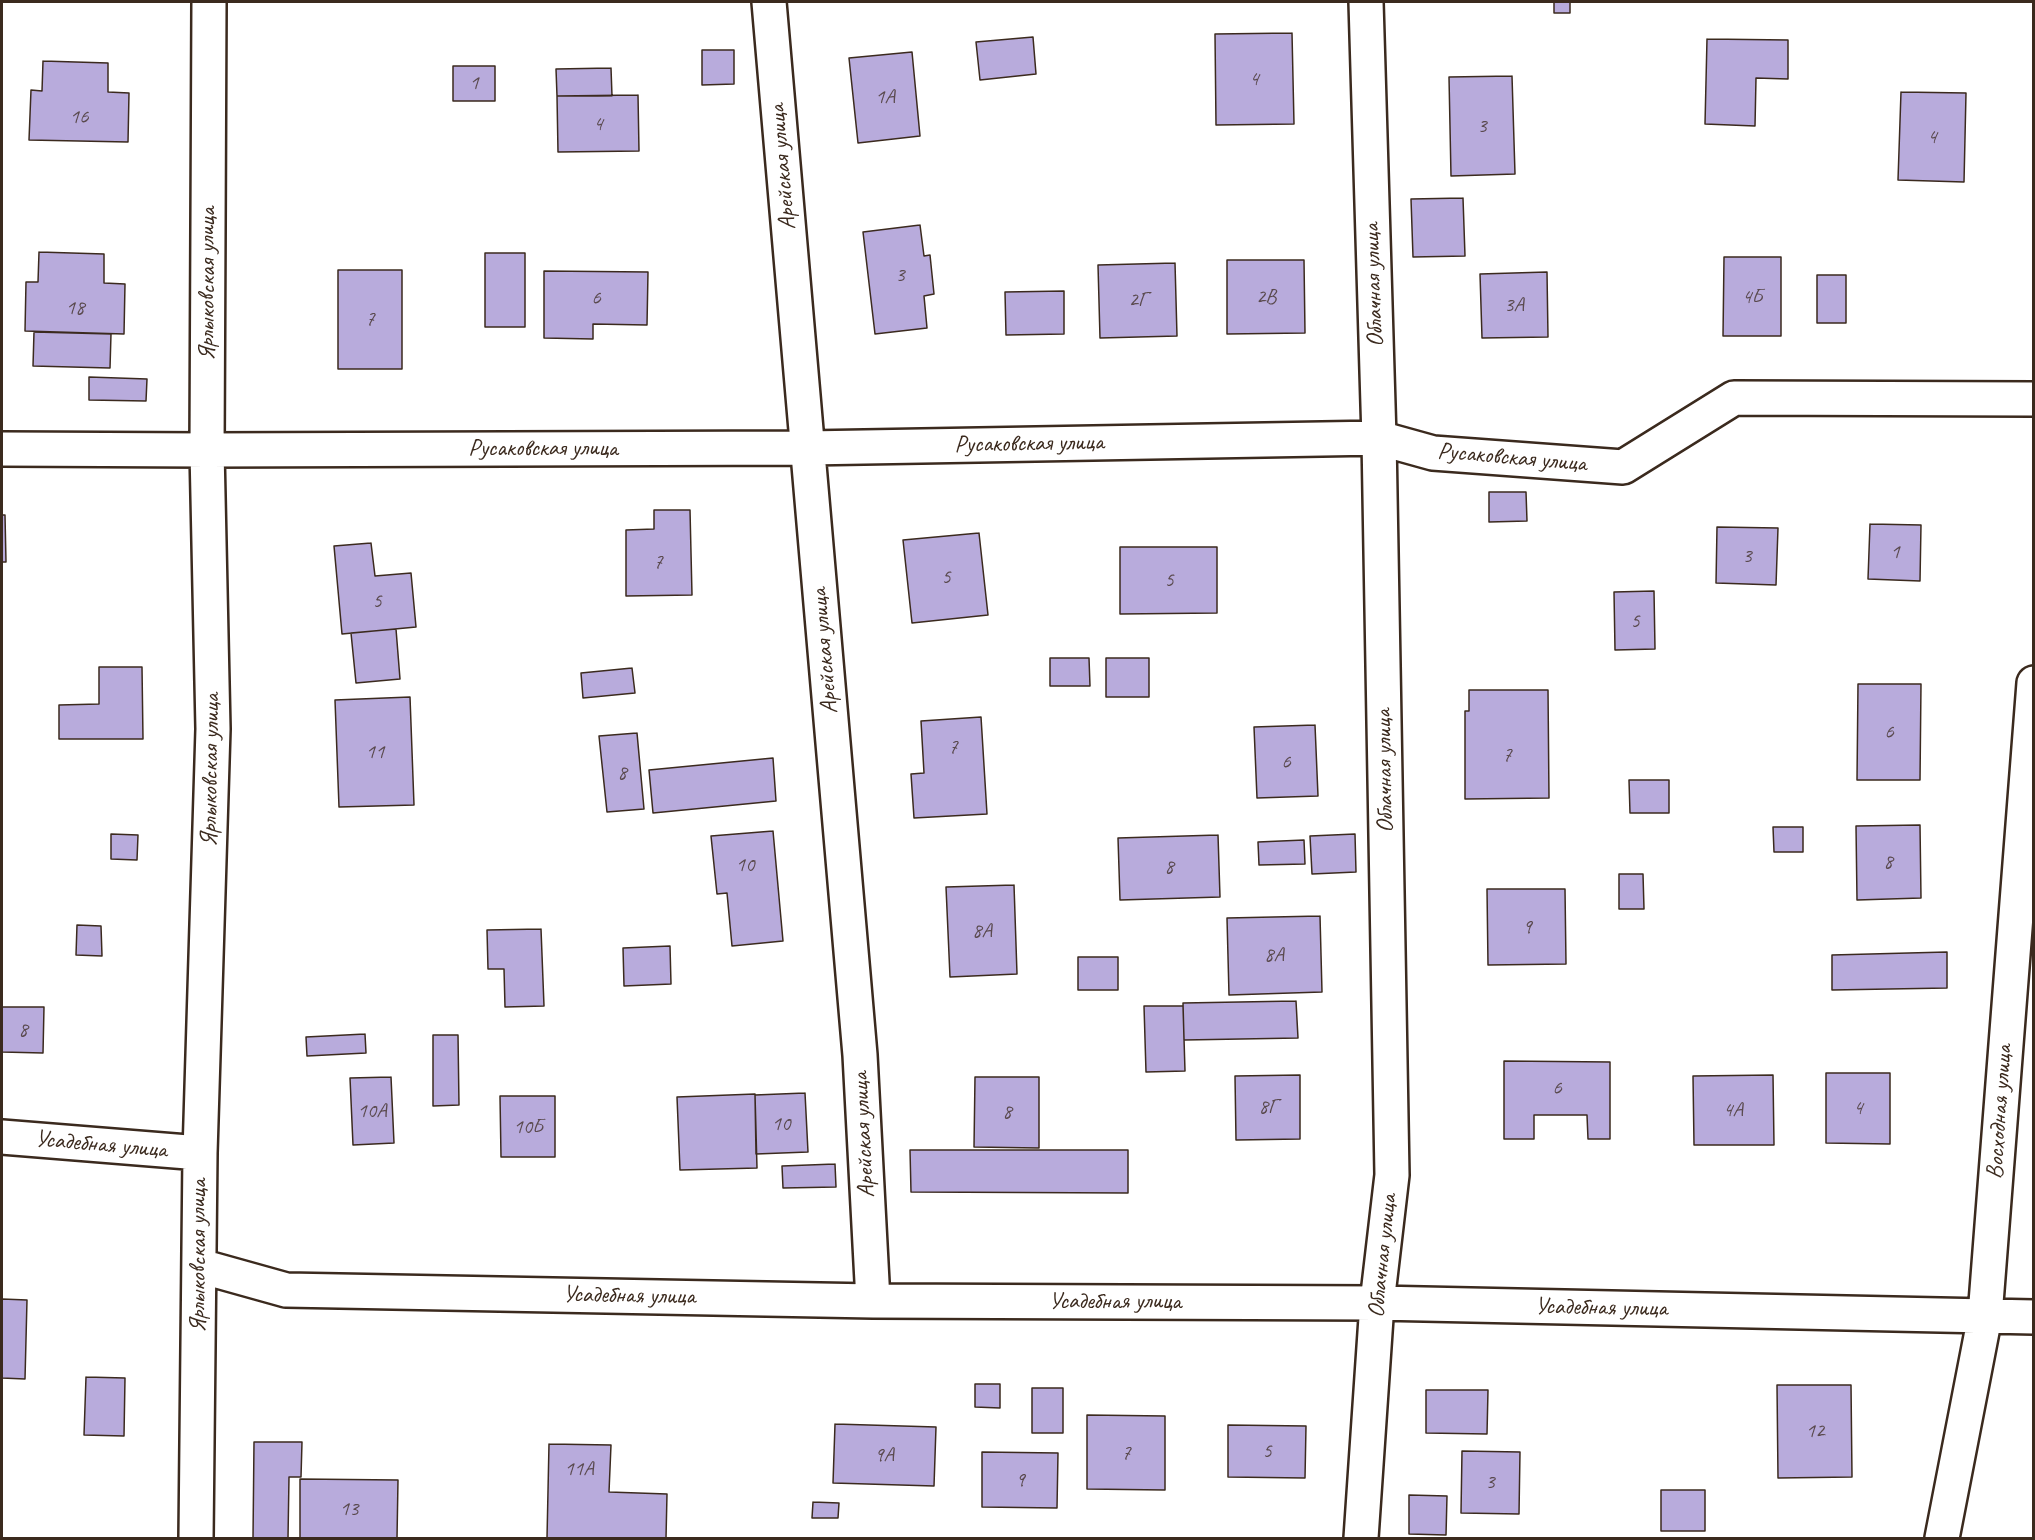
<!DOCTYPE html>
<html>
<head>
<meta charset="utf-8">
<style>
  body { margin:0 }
  #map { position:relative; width:2035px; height:1540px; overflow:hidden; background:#fff; font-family:Caveat,sans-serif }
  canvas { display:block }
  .frame { position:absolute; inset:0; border:3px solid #3b2a1e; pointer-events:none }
</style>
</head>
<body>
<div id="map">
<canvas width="2035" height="1540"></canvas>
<div class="frame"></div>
</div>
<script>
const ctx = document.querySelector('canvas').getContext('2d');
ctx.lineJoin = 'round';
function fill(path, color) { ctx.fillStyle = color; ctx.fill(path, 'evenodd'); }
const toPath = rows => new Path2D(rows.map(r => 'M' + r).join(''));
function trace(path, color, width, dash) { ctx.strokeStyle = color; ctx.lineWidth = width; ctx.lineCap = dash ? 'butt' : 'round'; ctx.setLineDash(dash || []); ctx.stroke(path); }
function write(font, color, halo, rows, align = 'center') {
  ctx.font = font + ' Caveat,sans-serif'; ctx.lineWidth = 4.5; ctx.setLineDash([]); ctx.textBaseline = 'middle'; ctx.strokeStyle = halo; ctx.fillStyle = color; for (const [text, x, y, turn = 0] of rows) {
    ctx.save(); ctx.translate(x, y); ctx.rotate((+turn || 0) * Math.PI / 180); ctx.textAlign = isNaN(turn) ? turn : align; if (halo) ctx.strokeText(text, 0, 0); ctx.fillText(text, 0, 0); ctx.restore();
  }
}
const building = toPath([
  [1554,2,1570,2,1570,13,1554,13,1554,2],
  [1292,33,1294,124,1216,125,1215,34,1292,33],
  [1033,37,1036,74,980,80,976,42,1033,37],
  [1707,39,1788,40,1788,79,1756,78,1755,126,1705,124,1707,39],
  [702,50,734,50,734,84,702,85,702,50],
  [912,52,920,136,858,143,849,58,912,52],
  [43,61,108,63,108,92,129,93,128,142,29,140,31,90,42,91,43,61],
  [453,66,495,66,495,101,453,101,453,66],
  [611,68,612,96,557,96,556,69,611,68],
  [1512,76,1515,174,1451,176,1449,77,1512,76],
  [1901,92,1966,93,1964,182,1898,180,1901,92],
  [638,95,639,151,558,152,557,96,638,95],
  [1463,198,1465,256,1413,257,1411,199,1463,198],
  [920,225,924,256,930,255,934,294,924,296,927,328,875,334,863,232,920,225],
  [39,252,104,254,104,283,125,284,124,334,25,331,26,282,38,282,39,252],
  [485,253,525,253,525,327,485,327,485,253],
  [1724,257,1781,257,1781,336,1723,336,1724,257],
  [1227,260,1304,260,1305,333,1227,334,1227,260],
  [1175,263,1177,336,1100,338,1098,265,1175,263],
  [338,270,402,270,402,369,338,369,338,270],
  [544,271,648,272,647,325,593,324,593,339,544,338,544,271],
  [1547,272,1548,337,1482,338,1480,274,1547,272],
  [1817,275,1846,275,1846,323,1817,323,1817,275],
  [1064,291,1064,334,1006,335,1005,292,1064,291],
  [34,332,111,334,110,368,33,366,34,332],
  [89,377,147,379,146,401,89,400,89,377],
  [1489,492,1526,492,1527,521,1489,522,1489,492],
  [654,510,690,510,692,595,626,596,626,530,654,529,654,510],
  [2,515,5,515,6,562,2,562,2,515],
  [1870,524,1921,525,1920,581,1868,579,1870,524],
  [1717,527,1778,528,1776,585,1716,583,1717,527],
  [979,533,988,615,912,623,903,540,979,533],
  [371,543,375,576,411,573,416,627,342,634,334,546,371,543],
  [1120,547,1217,547,1217,613,1120,614,1120,547],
  [1654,591,1655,649,1615,650,1614,592,1654,591],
  [396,629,400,679,356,683,351,633,396,629],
  [1050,658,1089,658,1090,686,1050,686,1050,658],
  [1106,658,1149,658,1149,697,1106,697,1106,658],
  [99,667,142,667,143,739,59,739,59,705,99,704,99,667],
  [632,668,635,693,583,698,581,673,632,668],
  [1858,684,1921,684,1920,780,1857,780,1858,684],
  [1469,690,1548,690,1549,798,1465,799,1465,711,1469,711,1469,690],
  [410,697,414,805,339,807,335,700,410,697],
  [981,717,987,814,914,818,911,774,924,773,921,721,981,717],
  [1315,725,1318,796,1257,798,1254,727,1315,725],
  [637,733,644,809,607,812,599,736,637,733],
  [773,758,776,801,653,813,649,770,773,758],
  [1629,780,1669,780,1669,813,1630,813,1629,780],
  [1920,825,1921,898,1857,900,1856,826,1920,825],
  [1773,827,1803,827,1803,852,1774,852,1773,827],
  [773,831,783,941,732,946,727,893,717,894,711,836,773,831],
  [111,834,138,835,137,860,111,859,111,834],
  [1355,834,1356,872,1312,874,1310,836,1355,834],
  [1218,835,1220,897,1120,900,1118,838,1218,835],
  [1304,840,1305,864,1259,865,1258,842,1304,840],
  [1619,874,1643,874,1644,909,1619,909,1619,874],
  [1014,885,1017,974,950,977,946,887,1014,885],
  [1487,889,1565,889,1566,964,1488,965,1487,889],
  [1320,916,1322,992,1229,995,1227,918,1320,916],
  [77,925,101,926,102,956,76,955,77,925],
  [541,929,544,1006,505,1007,504,969,488,969,487,930,541,929],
  [670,946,671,984,624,986,623,948,670,946],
  [1947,952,1947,988,1832,990,1832,955,1947,952],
  [1078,957,1118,957,1118,990,1078,990,1078,957],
  [1296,1001,1298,1038,1184,1040,1183,1003,1296,1001],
  [1144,1006,1183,1006,1185,1071,1146,1072,1144,1006],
  [2,1007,44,1007,43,1053,2,1052,2,1007],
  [365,1034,366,1053,307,1056,306,1037,365,1034],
  [433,1035,458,1035,459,1105,433,1106,433,1035],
  [1504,1061,1610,1062,1610,1139,1588,1139,1587,1115,1534,1115,1534,1139,1504,1139,1504,1061],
  [1826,1073,1890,1073,1890,1144,1826,1143,1826,1073],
  [1300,1075,1300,1139,1236,1140,1235,1076,1300,1075],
  [1773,1075,1774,1145,1694,1145,1693,1076,1773,1075],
  [391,1077,394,1143,353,1145,350,1078,391,1077],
  [975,1077,1039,1077,1039,1148,974,1147,975,1077],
  [805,1093,808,1152,756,1154,755,1095,805,1093],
  [755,1094,757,1168,680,1170,677,1097,755,1094],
  [500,1096,555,1096,555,1157,501,1157,500,1096],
  [910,1150,1128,1150,1128,1193,911,1192,910,1150],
  [835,1164,836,1187,783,1188,782,1166,835,1164],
  [2,1299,27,1300,25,1379,2,1378,2,1299],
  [86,1377,125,1378,124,1436,84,1435,86,1377],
  [975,1384,1000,1384,1000,1408,975,1407,975,1384],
  [1777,1385,1851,1385,1852,1477,1778,1478,1777,1385],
  [1032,1388,1063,1388,1063,1433,1032,1433,1032,1388],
  [1426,1390,1488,1390,1487,1434,1426,1433,1426,1390],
  [1087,1415,1165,1416,1165,1490,1087,1489,1087,1415],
  [835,1424,936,1427,934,1486,833,1483,835,1424],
  [1228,1425,1306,1426,1305,1478,1228,1477,1228,1425],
  [254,1442,302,1442,301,1477,289,1477,288,1538,253,1538,254,1442],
  [549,1444,611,1445,609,1492,667,1494,666,1538,547,1538,549,1444],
  [1462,1451,1520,1452,1519,1514,1461,1513,1462,1451],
  [982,1452,1058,1453,1057,1508,982,1507,982,1452],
  [300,1479,398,1480,397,1538,300,1538,300,1479],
  [1661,1490,1705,1490,1705,1531,1661,1531,1661,1490],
  [1409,1495,1447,1496,1446,1535,1409,1534,1409,1495],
  [813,1502,839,1503,838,1518,812,1518,813,1502]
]);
fill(building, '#b8abdc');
trace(building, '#3b2a1e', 1.5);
const street = toPath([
  [769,2,860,1055,873,1301],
  [2,449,207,450,807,448,1379,438,1433,453,1623,467,1734,398,2034,399],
  [2,1137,200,1153],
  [200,1266,286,1290,873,1301,1377,1303,2034,1317],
  [196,1538,200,1153,213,729,207,450,209,2],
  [1361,1538,1377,1303,1392,1175,1379,438,1366,2],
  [1942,1538,1985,1316,2034,683]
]);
trace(street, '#3b2a1e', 38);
trace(street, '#fff', 33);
write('21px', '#5a4a4e', null, [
  ["4",1254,79],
  ["1",474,83],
  ["1А",885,97],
  ["16",79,117],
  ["4",598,124],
  ["3",1482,126],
  ["4",1932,137],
  ["3",900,275],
  ["2В",1266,297],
  ["4Б",1752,297],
  ["6",596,298],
  ["2Г",1138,300],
  ["3А",1514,305],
  ["18",75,308],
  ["7",370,319],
  ["1",1895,552],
  ["3",1747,556],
  ["7",658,562],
  ["5",946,577],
  ["5",1169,580],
  ["5",377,601],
  ["5",1635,621],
  ["6",1889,732],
  ["7",953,747],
  ["11",375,752],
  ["7",1507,755],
  ["6",1286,762],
  ["8",622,773],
  ["8",1888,862],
  ["10",745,865],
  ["8",1169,867],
  ["9",1527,927],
  ["8А",982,931],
  ["8А",1274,955],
  ["8",23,1030],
  ["6",1557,1088],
  ["8Г",1268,1107],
  ["4",1858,1108],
  ["4А",1733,1110],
  ["10А",372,1111],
  ["8",1007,1112],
  ["10",781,1124],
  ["10Б",528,1127],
  ["12",1815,1431],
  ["5",1267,1451],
  ["7",1126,1453],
  ["9А",884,1455],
  ["11А",579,1469],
  ["9",1020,1480],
  ["3",1490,1482],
  ["13",349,1509]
]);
write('24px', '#3b2a1e', '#fff', [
  ["Арейская улица",783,167,-95],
  ["Ярлыковская улица",208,284,-90],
  ["Облачная улица",1374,285,-92],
  ["Русаковская улица",1029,444,-1],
  ["Русаковская улица",543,449],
  ["Русаковская улица",1512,458,5],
  ["Арейская улица",825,651,-95],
  ["Ярлыковская улица",211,770,-89],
  ["Облачная улица",1385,771,-91],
  ["Восходная улица",2000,1112,-86],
  ["Арейская улица",864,1135,-93],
  ["Усадебная улица",101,1145,5],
  ["Ярлыковская улица",199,1256,-90],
  ["Облачная улица",1383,1256,-84],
  ["Усадебная улица",629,1296,1],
  ["Усадебная улица",1115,1302],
  ["Усадебная улица",1601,1308,1]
]);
</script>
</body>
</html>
